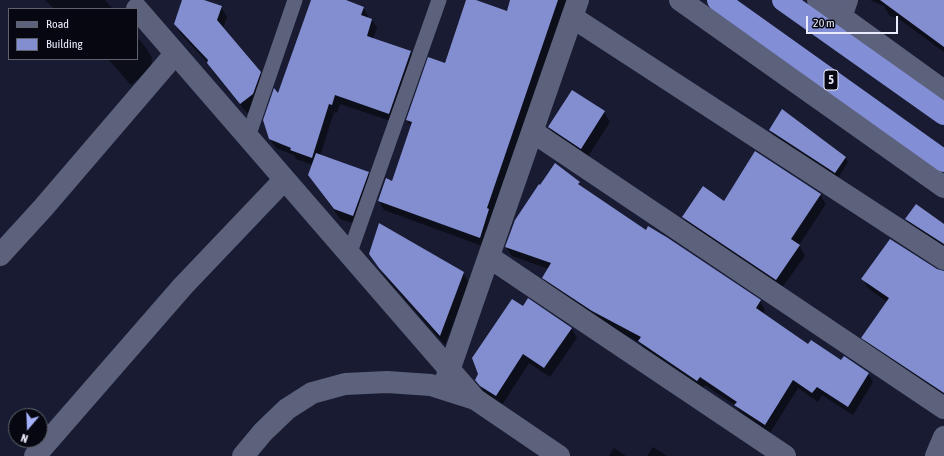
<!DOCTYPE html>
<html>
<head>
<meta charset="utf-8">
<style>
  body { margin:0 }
  #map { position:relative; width:944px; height:456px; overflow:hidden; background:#181b31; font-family:"Asap Condensed",sans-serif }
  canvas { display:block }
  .legend { position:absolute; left:8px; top:8px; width:130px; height:52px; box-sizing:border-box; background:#060710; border:1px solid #60636e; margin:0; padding:5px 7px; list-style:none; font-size:12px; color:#e8ecfc }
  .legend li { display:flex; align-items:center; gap:8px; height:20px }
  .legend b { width:20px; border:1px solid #60636e }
  .north { position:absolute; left:8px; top:408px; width:40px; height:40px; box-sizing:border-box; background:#060710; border:1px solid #60636e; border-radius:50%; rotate:199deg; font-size:11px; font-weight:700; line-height:16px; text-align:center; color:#e8ecfc }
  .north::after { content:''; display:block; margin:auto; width:14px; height:18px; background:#a4b2fc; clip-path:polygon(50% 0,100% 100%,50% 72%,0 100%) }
  .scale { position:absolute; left:806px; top:16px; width:92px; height:18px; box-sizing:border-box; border:2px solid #e8ecfc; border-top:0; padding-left:5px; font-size:12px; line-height:14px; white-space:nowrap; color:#e8ecfc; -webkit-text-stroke:3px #060710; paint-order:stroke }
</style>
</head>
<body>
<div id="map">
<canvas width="944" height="456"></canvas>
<ul class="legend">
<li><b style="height:5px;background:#5c617c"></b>Road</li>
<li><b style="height:11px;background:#828ed0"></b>Building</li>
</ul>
<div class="north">N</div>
<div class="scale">20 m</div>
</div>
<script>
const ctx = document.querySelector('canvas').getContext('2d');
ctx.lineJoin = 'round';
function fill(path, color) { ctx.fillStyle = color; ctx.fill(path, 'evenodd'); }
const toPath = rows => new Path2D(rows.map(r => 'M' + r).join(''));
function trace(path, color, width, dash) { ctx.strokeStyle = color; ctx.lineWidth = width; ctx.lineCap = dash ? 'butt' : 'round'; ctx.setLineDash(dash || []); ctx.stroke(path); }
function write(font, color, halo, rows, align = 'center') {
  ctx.font = font + ' "Asap Condensed",sans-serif'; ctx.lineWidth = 4; ctx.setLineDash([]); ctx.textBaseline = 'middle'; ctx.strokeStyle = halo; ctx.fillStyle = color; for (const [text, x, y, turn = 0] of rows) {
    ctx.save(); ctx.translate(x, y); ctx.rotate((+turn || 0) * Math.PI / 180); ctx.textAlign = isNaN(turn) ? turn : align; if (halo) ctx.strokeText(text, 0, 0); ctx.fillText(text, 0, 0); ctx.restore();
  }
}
fill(toPath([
  [45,0,105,0,113,9,54,9],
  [183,0,201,0,221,7,227,17,223,28,260,73,266,83,259,104,247,113,214,73,208,63,181,34,175,24],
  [312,0,344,0,363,7,368,16,368,18,372,20,377,28,373,39,411,52,416,61,394,122,340,104,337,113,334,112,320,156,368,173,374,183,359,225,340,219,309,175,313,165,296,159,294,155,276,148,270,139,279,95],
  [467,0,473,0,508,12,512,0,567,0,485,247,384,210,379,201,392,182,411,127,407,120,445,64],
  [870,0,944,0,944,52,899,19,890,16,884,6],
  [137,37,146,48,152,58,151,69,131,85,108,59,137,59],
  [572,91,604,112,610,122,587,158,555,137,549,127],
  [770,130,845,157,848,162,838,178,773,135],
  [579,183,582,188,646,231,760,301,765,310,763,314,808,346,868,373,873,382,853,415,822,395,818,402,798,388,770,433,741,414,736,406,705,385,702,390,645,350,640,343,598,320,548,286,543,278,549,269,512,256,506,247],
  [820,195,826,204,799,245,805,256,781,289,689,227,683,217,724,202],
  [906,219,944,225,944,247,909,224],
  [370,254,463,273,469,283,445,345,386,278],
  [944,278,944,396,868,347,863,338,887,302,868,288,863,279],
  [524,307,571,328,577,338,550,377,529,363,502,405,487,396,476,380],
  [653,447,667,456,647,456],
  [614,448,626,456,609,456]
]), '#0007');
fill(toPath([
  [182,0,204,0,222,6,217,20,261,72,253,94,240,104,207,63,208,60,174,24],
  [311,0,346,0,364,7,361,15,372,19,367,36,411,51,389,114,335,95,332,105,329,104,312,158,290,150,291,148,269,139,263,120,274,88,278,93],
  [466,0,476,0,507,11,510,0,558,0,487,208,489,209,480,238,378,201,386,178,392,181,412,122,406,120,428,57,445,63],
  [880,0,944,0,944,47],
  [572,90,605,111,581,149,548,127],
  [782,109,846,157,835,173,769,130],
  [755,151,821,194,791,239,800,245,776,280,682,217,703,186,724,201],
  [316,153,369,172,353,216,334,209,308,175],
  [555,163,580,182,578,184,646,230,648,226,668,238,761,300,756,308,808,344,811,340,841,360,844,356,869,373,848,407,817,387,812,393,793,380,765,425,734,405,737,402,700,377,697,381,638,341,641,337,592,311,542,278,551,263,505,247,515,220,539,184,540,185],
  [916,204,944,224,944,244,905,219],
  [379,223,464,272,440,336,379,268,369,254],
  [890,239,937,269,944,271,944,393,861,338,889,298,861,279],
  [528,298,572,328,544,368,523,354,496,396,480,386,475,380,478,374,472,358,512,299,523,306]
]), '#828ed0');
trace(toPath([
  [248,137,295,0],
  [349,255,439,0]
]), '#5c617c', 15);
trace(toPath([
  [680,0,944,187],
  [137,9,475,399],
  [572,17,944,259],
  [841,17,847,0],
  [533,132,944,408],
  [0,255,43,208,175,54],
  [489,257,785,456],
  [443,388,578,0],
  [35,456,183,286,284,180],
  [243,456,263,432,287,409,312,393,345,384,387,382,431,385,475,399,559,456],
  [936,456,944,437]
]), '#5c617c', 22);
trace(toPath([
  [818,0,944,91]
]), '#5c617c', 22);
trace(toPath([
  [718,0,944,161],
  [783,0,944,114]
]), '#828fd7', 22);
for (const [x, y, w] of [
  [831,80,14]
]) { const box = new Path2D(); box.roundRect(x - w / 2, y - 10, w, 20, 3); ctx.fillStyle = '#060710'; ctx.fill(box); trace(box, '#e8ecfc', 1); }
write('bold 12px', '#e8ecfc', null, [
  ["5",831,80]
]);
</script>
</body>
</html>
